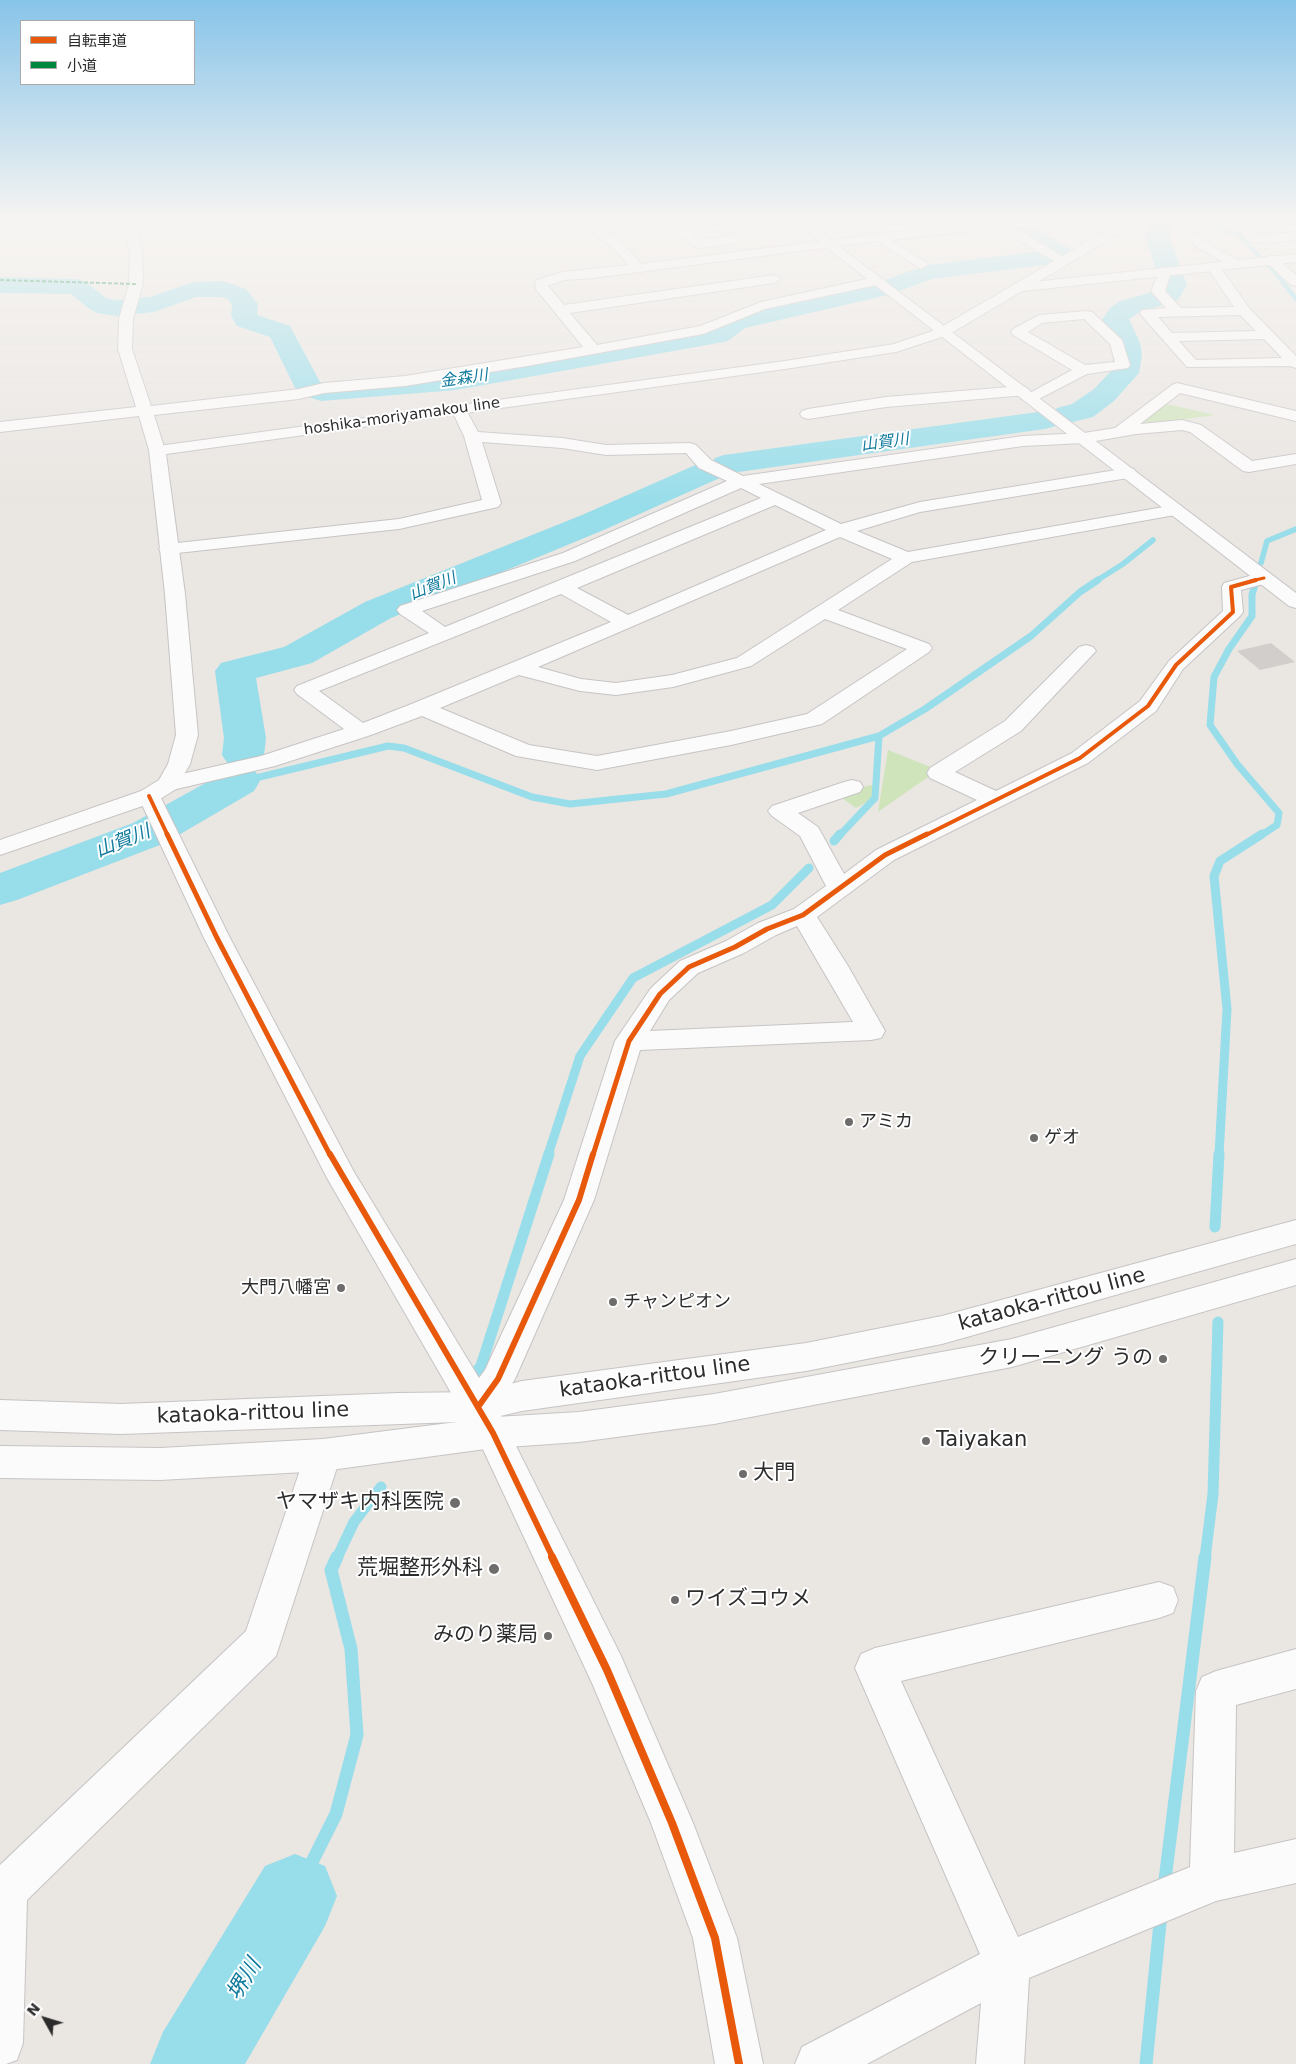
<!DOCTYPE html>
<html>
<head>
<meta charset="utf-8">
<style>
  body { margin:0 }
  #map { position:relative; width:1296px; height:2064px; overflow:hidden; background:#eae6e2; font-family:"DejaVu Sans","Noto Sans JP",sans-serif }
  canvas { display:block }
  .legend { position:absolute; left:20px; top:20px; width:175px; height:65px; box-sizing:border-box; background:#fff; border:1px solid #ababab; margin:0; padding:6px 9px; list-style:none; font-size:15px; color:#2c2c2c }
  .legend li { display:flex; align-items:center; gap:10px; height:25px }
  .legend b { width:25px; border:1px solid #ababab }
  .north { position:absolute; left:20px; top:1994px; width:50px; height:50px; -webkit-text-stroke:4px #fff; paint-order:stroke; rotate:309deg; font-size:14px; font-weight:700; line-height:20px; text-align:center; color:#2c2c2c }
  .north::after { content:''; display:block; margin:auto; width:18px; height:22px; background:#2c2c2c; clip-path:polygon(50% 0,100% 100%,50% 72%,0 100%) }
</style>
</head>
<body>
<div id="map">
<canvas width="1296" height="2064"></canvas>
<ul class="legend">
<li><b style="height:6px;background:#e8590c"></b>自転車道</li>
<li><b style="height:6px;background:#00873e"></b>小道</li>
</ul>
<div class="north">N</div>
</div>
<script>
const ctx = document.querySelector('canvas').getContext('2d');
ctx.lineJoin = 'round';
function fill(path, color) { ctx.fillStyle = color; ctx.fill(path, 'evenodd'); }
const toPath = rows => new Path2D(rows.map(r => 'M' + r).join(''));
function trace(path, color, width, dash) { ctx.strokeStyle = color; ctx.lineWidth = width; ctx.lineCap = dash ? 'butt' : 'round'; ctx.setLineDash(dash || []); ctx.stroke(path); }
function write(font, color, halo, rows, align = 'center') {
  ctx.font = font + ' "DejaVu Sans","Noto Sans JP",sans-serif'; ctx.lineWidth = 4; ctx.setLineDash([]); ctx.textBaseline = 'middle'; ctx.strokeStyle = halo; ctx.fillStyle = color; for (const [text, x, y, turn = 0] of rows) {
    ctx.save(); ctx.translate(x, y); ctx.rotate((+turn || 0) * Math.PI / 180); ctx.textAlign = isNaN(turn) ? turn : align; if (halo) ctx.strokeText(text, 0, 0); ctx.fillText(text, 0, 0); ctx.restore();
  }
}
fill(toPath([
  [1163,403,1215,415,1138,426],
  [888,750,938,770,878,812],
  [876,784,875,798,856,808,835,793]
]), '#d0e4bc');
trace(toPath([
  [1187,219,1238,234,1275,272,1296,299]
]), '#97ddea', 4.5);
trace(toPath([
  [1261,563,1267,541,1296,529],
  [1096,581,1123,564,1153,540]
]), '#97ddea', 5.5);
trace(toPath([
  [1255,584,1252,595,1252,616,1229,649,1214,677,1210,725,1237,764,1279,813,1277,825,1260,836],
  [239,782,388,746,404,748,532,797,570,804,666,794,879,736,925,709,1031,636,1080,592,1098,580],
  [839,836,875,798,879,736]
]), '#97ddea', 7);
trace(toPath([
  [834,841,840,834],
  [548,1155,580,1056,633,978,772,905,809,868],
  [1219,1155,1227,1009,1214,876,1220,861,1262,834]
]), '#97ddea', 9);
trace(toPath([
  [1215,1227,1219,1154],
  [469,1380,481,1366,549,1154],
  [337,1558,354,1522,381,1487],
  [1205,1558,1213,1494,1218,1322]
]), '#97ddea', 11);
trace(toPath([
  [1164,1888,1205,1557],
  [295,1896,336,1814,357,1735,351,1649,331,1570,337,1557],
  [1146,2064,1161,1913]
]), '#97ddea', 13);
fill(toPath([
  [993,219,1020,219,1070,249,1074,254,1070,259,1046,265,932,279,888,295,745,328,728,341,718,343,456,390,321,401,298,394,270,337,237,326,231,316,232,305,228,299,220,297,196,297,154,312,117,316,97,313,88,308,71,294,0,293,0,277,77,279,86,282,106,298,117,300,150,297,193,282,223,281,232,284,246,289,258,304,257,315,290,326,320,382,322,383,456,372,710,328,727,316,873,284,928,265,1041,251,996,224,993,219],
  [1153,219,1175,219,1169,236,1187,285,1178,300,1138,313,1129,319,1140,343,1142,355,1139,373,1114,401,1093,417,1068,423,1059,421,1056,426,1045,429,724,474,722,477,606,529,391,618,312,663,256,678,266,738,264,755,258,764,244,767,254,770,261,779,254,791,165,843,17,900,0,905,0,873,133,823,220,775,224,770,238,766,228,764,222,755,224,738,215,671,221,663,284,647,365,602,582,515,700,463,713,461,715,458,724,455,1045,411,1054,413,1057,408,1072,404,1094,389,1111,371,1114,355,1112,343,1102,320,1110,308,1120,301,1159,290,1161,285,1145,236,1153,219],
  [295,1854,325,1866,337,1896,325,1926,245,2064,150,2064,163,2032,265,1866,295,1854]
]), '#97ddea');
fill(toPath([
  [1271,643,1295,662,1260,670,1237,651]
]), '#d1cecb');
const minor = toPath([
  [123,219,135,219,142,254,143,284,133,319,132,349,151,406,299,389,324,383,405,376,583,347,536,289,535,283,537,280,562,272,629,265,616,251,577,219,590,219,624,245,641,264,998,219,1072,219,1073,222,1071,225,1058,227,1014,227,1067,259,1069,262,1063,266,998,228,891,240,926,262,927,265,921,269,877,241,593,278,564,280,548,286,564,305,774,275,781,279,774,283,570,313,597,345,700,326,761,302,876,277,883,281,876,285,765,309,703,334,527,366,405,386,324,393,299,399,154,415,165,450,163,453,157,455,151,453,149,450,139,416,0,432,0,422,136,407,118,349,119,319,129,284,130,254,123,219],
  [756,219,789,219,783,223,691,234,700,240,732,236,738,240,732,244,698,248,674,232,680,228,756,219],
  [821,219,864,219,858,223,803,228,797,224,803,220,821,219],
  [1193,219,1212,219,1214,221,1208,225,1195,222,1193,219],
  [1230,219,1242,219,1256,235,1296,232,1296,240,1266,243,1248,241,1230,219],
  [1196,234,1200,235,1204,241,1244,264,1238,268,1233,267,1195,246,1190,238,1196,234],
  [1271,256,1275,257,1296,275,1296,286,1291,285,1267,263,1265,260,1267,257,1271,256],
  [1213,263,1218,264,1249,308,1296,356,1296,368,1290,366,1187,367,1142,316,1140,313,1142,310,1166,308,1151,291,1159,272,1165,268,1171,272,1165,291,1181,308,1234,307,1207,267,1213,263],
  [1240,315,1256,331,1172,333,1158,317,1240,315],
  [1264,339,1282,358,1196,360,1179,341,1264,339],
  [1087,311,1092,312,1122,340,1130,365,1128,368,1087,374,1031,403,1026,401,1023,398,1026,395,886,407,808,419,802,417,800,414,802,411,808,409,886,397,1022,386,1027,388,1030,391,1028,394,1072,370,1013,335,1011,332,1013,329,1039,315,1087,311],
  [1084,319,1110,344,1115,362,1085,365,1028,332,1042,323,1084,319],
  [1177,383,1296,411,1296,421,1180,393,1140,424,1182,420,1201,425,1252,461,1296,454,1296,464,1249,472,1243,471,1190,432,1182,430,1136,434,1084,443,1023,446,759,484,841,524,920,502,1128,468,1134,469,1136,473,1134,477,1128,478,920,512,857,531,908,552,1175,505,1181,506,1184,510,1181,514,1175,515,912,562,838,610,929,644,932,648,929,652,822,724,731,745,597,770,516,756,422,716,368,736,275,766,168,791,160,789,157,784,160,779,261,756,344,729,297,694,294,690,297,686,429,633,400,614,397,610,400,606,563,553,727,481,699,468,686,453,606,455,562,448,482,442,501,503,498,507,399,529,168,554,162,553,159,549,162,545,168,544,399,519,482,500,464,436,451,409,454,406,464,406,478,432,562,438,606,445,690,443,696,445,711,460,743,476,1023,436,1084,433,1115,428,1172,385,1177,383],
  [741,488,761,498,445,627,422,611,575,561,741,488],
  [775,505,826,530,628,615,577,588,775,505],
  [840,537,892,559,737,658,672,675,616,683,581,679,538,667,840,537],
  [561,594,611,622,414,703,363,723,319,691,561,594],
  [825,619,907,649,807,714,731,731,597,756,529,745,440,708,519,675,580,691,616,695,673,687,751,666,825,619],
  [1264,572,1271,574,1273,578,1271,582,1241,590,1243,612,1240,616,1183,669,1156,711,1088,763,894,860,817,917,848,966,885,1031,881,1038,871,1040,640,1050,594,1200,515,1379,497,1408,621,1656,693,1823,737,1938,763,2064,715,2064,693,1938,651,1823,592,1683,480,1443,327,1178,204,938,138,796,141,791,149,789,157,791,160,796,230,938,354,1172,479,1378,485,1370,564,1200,615,1041,651,988,680,961,726,941,758,923,794,909,826,886,800,836,772,816,768,811,772,806,844,782,852,780,860,782,863,787,860,792,798,813,818,827,844,874,876,850,977,800,930,778,927,773,930,768,1005,721,1079,647,1086,645,1093,647,1096,651,1021,731,955,772,996,791,1072,753,1140,701,1169,661,1223,611,1222,587,1224,583,1264,572],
  [797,926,853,1022,650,1031,669,1000,698,973,744,953,776,935,797,926],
  [323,1439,336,1444,341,1455,276,1656,27,1900,23,2043,17,2060,6,2064,0,2064,0,1865,246,1631,305,1455,310,1444,323,1439],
  [1159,1582,1173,1587,1178,1600,1173,1613,1159,1618,901,1681,1018,1937,1190,1867,1196,1691,1202,1677,1216,1671,1296,1649,1296,1689,1236,1705,1234,1853,1296,1839,1296,1883,1216,1901,1029,1978,1024,2064,976,2064,981,2003,867,2064,795,2064,802,2047,980,1954,855,1668,861,1654,875,1648,1159,1582]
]);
const tertiary = toPath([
  [790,219,803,219,1296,593,1296,608,1289,606,790,219],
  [1296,254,1296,262,1023,291,1016,287,1023,283,1296,254]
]);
const secondary = toPath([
  [1121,219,1134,219,1122,232,948,335,896,352,785,369,166,454,185,594,198,735,190,764,176,789,157,801,0,855,0,840,141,791,159,780,168,764,176,735,165,594,149,450,151,447,785,361,894,344,938,329,1114,226,1121,219],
  [1296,1220,1296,1244,942,1344,806,1371,522,1411,496,1417,579,1412,714,1394,1012,1339,1296,1259,1296,1285,1012,1367,714,1424,579,1442,493,1448,323,1471,160,1480,0,1478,0,1446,160,1448,323,1439,457,1422,121,1434,0,1430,0,1400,121,1404,398,1393,478,1392,522,1381,806,1343,942,1316,1296,1220]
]);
trace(minor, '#c6c4c5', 2);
trace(tertiary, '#c6c4c5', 2);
trace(secondary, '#c6c4c5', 2);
fill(minor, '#fcfbfb');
fill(tertiary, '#fcfbfb');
fill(secondary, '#fcfbfb');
trace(toPath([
  [0,280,136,284]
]), '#00873e', 2, [4, 2]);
trace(toPath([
  [1251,581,1264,578]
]), '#e8590c', 3);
trace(toPath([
  [149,796,168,836],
  [924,836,1080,758,1148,706,1176,665,1233,612,1231,587,1256,580]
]), '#e8590c', 4);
trace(toPath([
  [167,834,217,938,330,1155],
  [593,1155,629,1041,660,994,689,967,735,947,767,929,803,915,885,855,927,834]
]), '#e8590c', 5);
trace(toPath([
  [330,1154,493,1433,553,1558],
  [478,1407,498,1379,579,1200,593,1154]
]), '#e8590c', 6);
trace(toPath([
  [552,1557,607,1670,672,1823,715,1938,739,2064]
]), '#e8590c', 8);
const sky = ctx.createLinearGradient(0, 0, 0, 508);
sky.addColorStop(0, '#87c4e9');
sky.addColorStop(0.43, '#f6f4f2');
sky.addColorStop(1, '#f6f4f200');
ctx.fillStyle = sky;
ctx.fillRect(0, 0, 1296, 508);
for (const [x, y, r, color] of [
  [849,1122,5,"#6e6d6c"],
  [1034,1138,5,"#6e6d6c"],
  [341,1288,5,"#6e6d6c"],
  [613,1302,5,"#6e6d6c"],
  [1163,1359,5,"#6e6d6c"],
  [926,1441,5,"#6e6d6c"],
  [743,1474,5,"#6e6d6c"],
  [455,1503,6,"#6e6d6c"],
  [494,1569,6,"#6e6d6c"],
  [675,1600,5,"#6e6d6c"],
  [548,1636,5,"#6e6d6c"]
]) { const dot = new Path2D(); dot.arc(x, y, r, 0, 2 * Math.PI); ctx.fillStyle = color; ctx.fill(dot); trace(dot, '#fff', 2); }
write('15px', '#2c2c2c', '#fff', [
  ["hoshika-moriyamakou line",402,417,-8]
]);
write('italic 16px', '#107a9c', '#fff', [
  ["金森川",464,379,-8],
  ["山賀川",885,443,-8],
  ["山賀川",433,587,-22]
]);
write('18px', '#2c2c2c', '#fff', [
  ["アミカ",859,1122],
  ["ゲオ",1044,1138],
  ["大門八幡宮",331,1288,"right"],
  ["チャンピオン",623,1302]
], 'left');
write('italic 19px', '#107a9c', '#fff', [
  ["山賀川",123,842,-22]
]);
write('21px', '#2c2c2c', '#fff', [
  ["kataoka-rittou line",1052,1300,-15],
  ["kataoka-rittou line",655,1378,-8],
  ["kataoka-rittou line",253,1414,-2]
]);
write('21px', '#2c2c2c', '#fff', [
  ["クリーニング うの",1153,1359],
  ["Taiyakan",936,1441,"left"],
  ["大門",753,1474,"left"],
  ["ヤマザキ内科医院",444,1503],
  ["荒堀整形外科",483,1569],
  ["ワイズコウメ",685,1600,"left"],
  ["みのり薬局",538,1636]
], 'right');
write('italic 22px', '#107a9c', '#fff', [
  ["堺川",245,1980,-59]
]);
</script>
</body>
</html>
